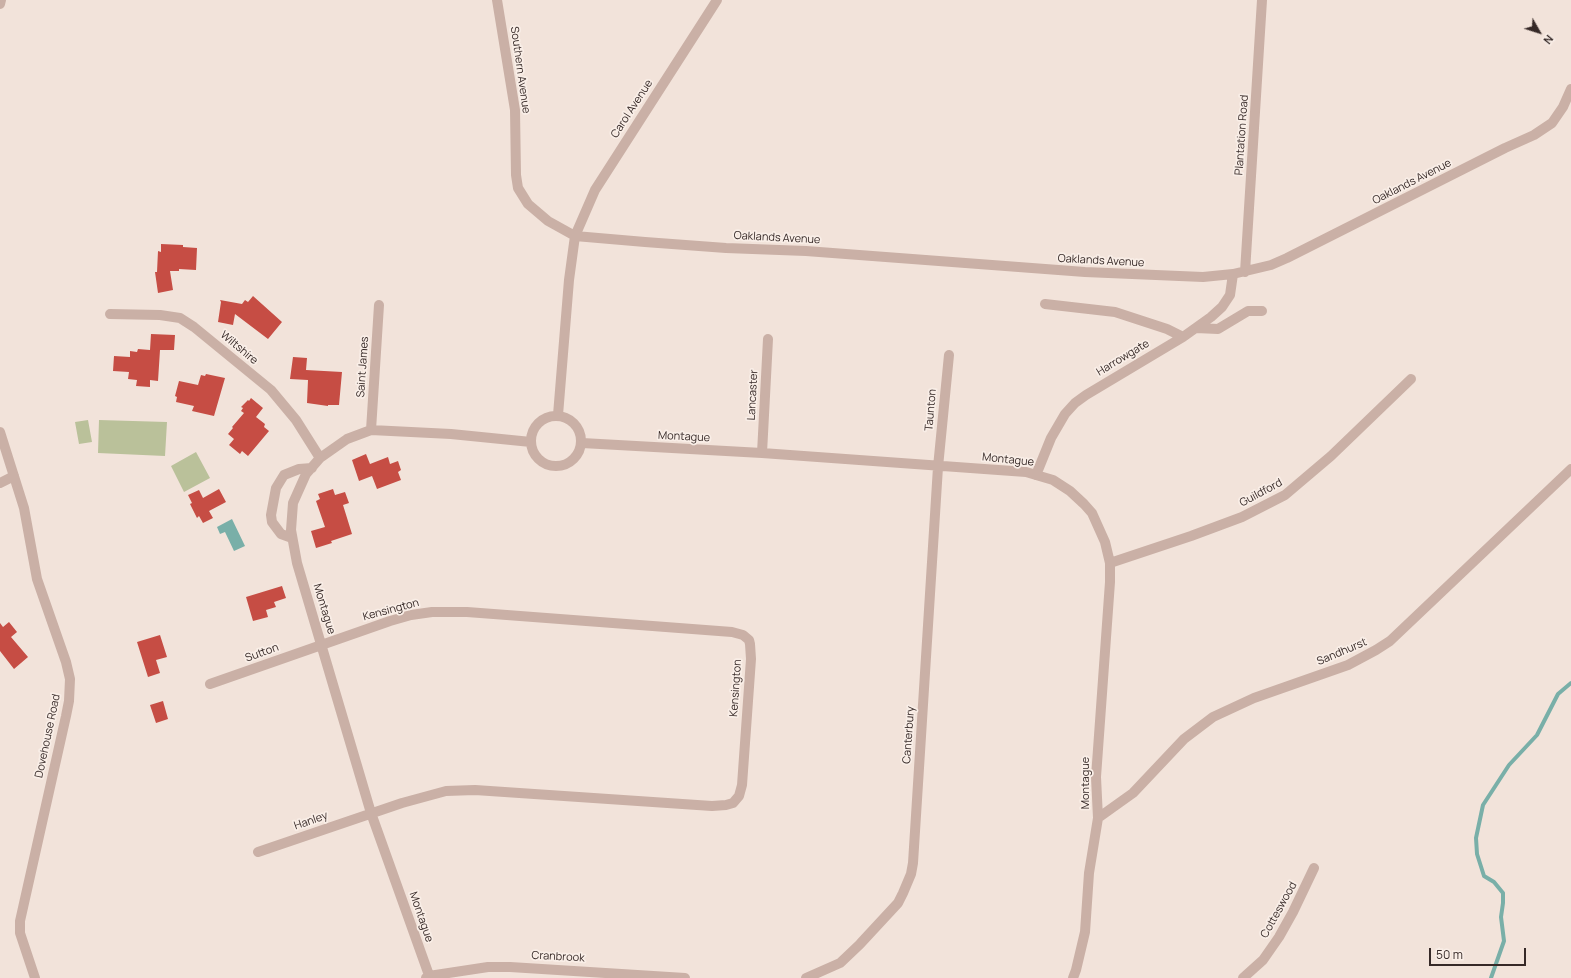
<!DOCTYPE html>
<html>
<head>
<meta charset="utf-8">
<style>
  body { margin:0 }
  #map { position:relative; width:1571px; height:978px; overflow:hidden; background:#f2e3da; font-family:Manrope,sans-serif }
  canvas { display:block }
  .north { position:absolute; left:1519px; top:12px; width:40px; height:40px; -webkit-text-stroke:3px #f9eee7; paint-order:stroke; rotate:129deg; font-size:11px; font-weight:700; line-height:16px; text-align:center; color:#362927 }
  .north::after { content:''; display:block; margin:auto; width:14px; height:18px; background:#362927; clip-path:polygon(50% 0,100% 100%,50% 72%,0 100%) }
  .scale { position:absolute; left:1429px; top:948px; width:97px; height:18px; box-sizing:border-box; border:2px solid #362927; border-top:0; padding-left:5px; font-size:12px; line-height:14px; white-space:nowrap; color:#362927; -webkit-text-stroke:3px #f9eee7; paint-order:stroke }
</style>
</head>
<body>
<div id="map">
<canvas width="1571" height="978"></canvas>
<div class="north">N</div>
<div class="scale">50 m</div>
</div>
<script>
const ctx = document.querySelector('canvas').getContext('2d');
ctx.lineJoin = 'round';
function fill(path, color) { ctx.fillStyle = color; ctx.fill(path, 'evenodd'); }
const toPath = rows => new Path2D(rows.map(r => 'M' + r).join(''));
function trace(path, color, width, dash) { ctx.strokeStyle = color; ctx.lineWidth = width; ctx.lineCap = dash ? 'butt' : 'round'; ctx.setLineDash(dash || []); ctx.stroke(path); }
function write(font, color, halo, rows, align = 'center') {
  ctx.font = font + ' Manrope,sans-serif'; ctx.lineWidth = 3.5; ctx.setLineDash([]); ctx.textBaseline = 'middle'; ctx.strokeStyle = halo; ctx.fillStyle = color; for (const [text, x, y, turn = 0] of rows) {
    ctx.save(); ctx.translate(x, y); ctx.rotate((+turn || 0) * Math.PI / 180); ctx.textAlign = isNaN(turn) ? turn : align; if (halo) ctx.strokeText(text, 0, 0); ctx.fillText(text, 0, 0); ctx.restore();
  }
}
fill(toPath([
  [88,420,92,442,79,444,75,422],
  [99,420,167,422,165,456,98,453],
  [196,452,210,478,184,492,171,466]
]), '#bac19a');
fill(toPath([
  [232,519,245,546,234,551,225,532,220,534,217,527]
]), '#79afa8');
trace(toPath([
  [1491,978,1504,941,1501,917,1503,903,1503,893,1494,882,1484,876,1477,854,1476,838,1483,805,1509,765,1537,735,1558,694,1571,683]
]), '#79afa8', 4);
fill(toPath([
  [161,244,183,245,183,247,197,248,196,270,179,269,179,271,170,271,173,290,158,293,155,272,157,272,158,251,161,252],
  [253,296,282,322,268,339,235,314,233,325,218,322,221,302,220,300,242,304,245,300,248,302],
  [151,334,175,335,174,350,160,350,158,381,150,380,150,387,136,386,137,380,128,379,129,372,113,371,114,356,130,357,130,351,137,352,138,349,150,350],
  [293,357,307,358,306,370,342,372,339,405,328,405,328,406,307,403,308,380,290,379],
  [206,374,225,378,214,416,192,411,194,406,176,402,177,397,175,396,179,381,198,385,201,375,205,376],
  [251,398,263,408,256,417,265,424,264,427,269,431,248,456,242,451,240,454,229,445,234,439,228,434,233,428,232,427,244,413,241,411,243,408,241,407,248,400,249,401],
  [366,454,370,464,388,457,390,464,398,461,401,470,398,472,401,480,377,489,372,476,359,481,352,460],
  [219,489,226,502,209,511,213,518,203,523,199,516,197,518,190,504,192,503,188,495,199,490,203,498],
  [333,489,335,495,345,492,349,503,343,505,352,534,331,541,332,543,316,548,311,531,325,527,316,501,320,499,318,494],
  [282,586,286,598,274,602,276,607,266,610,268,617,253,621,246,597],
  [9,622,17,632,11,637,28,657,14,669,0,651,0,623,3,627],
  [160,635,167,657,156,660,160,673,148,677,137,642],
  [163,701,168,719,156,723,150,705]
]), '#c64d44');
trace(toPath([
  [497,0,515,110,516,175,518,188,528,204,548,221,575,236,645,242,726,248,806,251,1085,272,1203,277,1233,274,1271,265,1287,258,1505,148,1534,135,1552,123,1563,107,1571,89],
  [0,4,1,0],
  [1245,272,1262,0],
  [1045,304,1115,312,1167,329,1183,337],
  [110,314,160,315,180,318,194,327,271,390,296,420,320,458],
  [1196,328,1218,329,1248,311,1262,311],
  [558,415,569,280,575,236,595,190,717,0],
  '531 441a25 25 0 1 1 50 0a25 25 0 1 1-50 0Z',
  [371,430,379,305],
  [0,432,24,508,37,579,66,662,70,679,69,701,66,716,20,921,20,933,35,978],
  [582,443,762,453,1026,472,1053,480,1070,491,1084,504,1092,513,1105,542,1110,563,1110,582,1096,777,1098,818,1089,873,1085,932,1076,970,1073,978],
  [762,453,768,339],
  [1036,475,1051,438,1065,414,1075,403,1086,395,1183,337,1211,317,1222,307,1230,295,1233,274],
  [0,483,14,476],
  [292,538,281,534,272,522,271,515,276,488,284,475,299,469,312,468],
  [1110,563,1191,536,1242,517,1285,495,1331,456,1411,379],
  [210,684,390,621,411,615,432,612,467,612,732,632,743,635,749,640,750,644,751,659,742,785,739,796,733,803,726,805,712,806,475,790,446,791,402,803,258,852],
  [1098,818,1133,793,1184,739,1213,717,1254,698,1348,665,1376,650,1390,641,1571,469],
  [426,978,429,976,488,967,510,967,685,978],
  [430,978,371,813,297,563,291,530,293,503,306,474,320,458,347,439,371,430,451,434,531,442],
  [806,978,840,963,860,944,898,903,903,893,911,874,913,863,938,467,949,355],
  [1243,978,1263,960,1279,937,1293,912,1314,868]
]), '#cab0a6', 10);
write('11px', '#362927', '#f9eee7', [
  ["Southern Avenue",520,70,82],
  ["Carol Avenue",632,109,-57],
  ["Plantation Road",1242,135,-86],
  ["Oaklands Avenue",1412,182,-27],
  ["Oaklands Avenue",777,238,3],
  ["Oaklands Avenue",1101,261,3],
  ["Wiltshire",239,348,40],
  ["Harrowgate",1123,358,-31],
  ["Saint James",363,367,-86],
  ["Lancaster",753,395,-87],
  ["Taunton",931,410,-85],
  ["Montague",684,437,3],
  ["Montague",1008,460,6],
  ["Guildford",1261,493,-28],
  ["Montague",324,609,73],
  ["Kensington",391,610,-15],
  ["Sandhurst",1342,652,-23],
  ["Sutton",262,653,-20],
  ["Kensington",736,688,-86],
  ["Canterbury",909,735,-86],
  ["Dovehouse Road",48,736,-78],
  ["Montague",1086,783,-90],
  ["Hanley",311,821,-19],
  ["Cotteswood",1279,910,-61],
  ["Montague",421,917,71],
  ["Cranbrook",558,957,3]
]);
</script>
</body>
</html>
